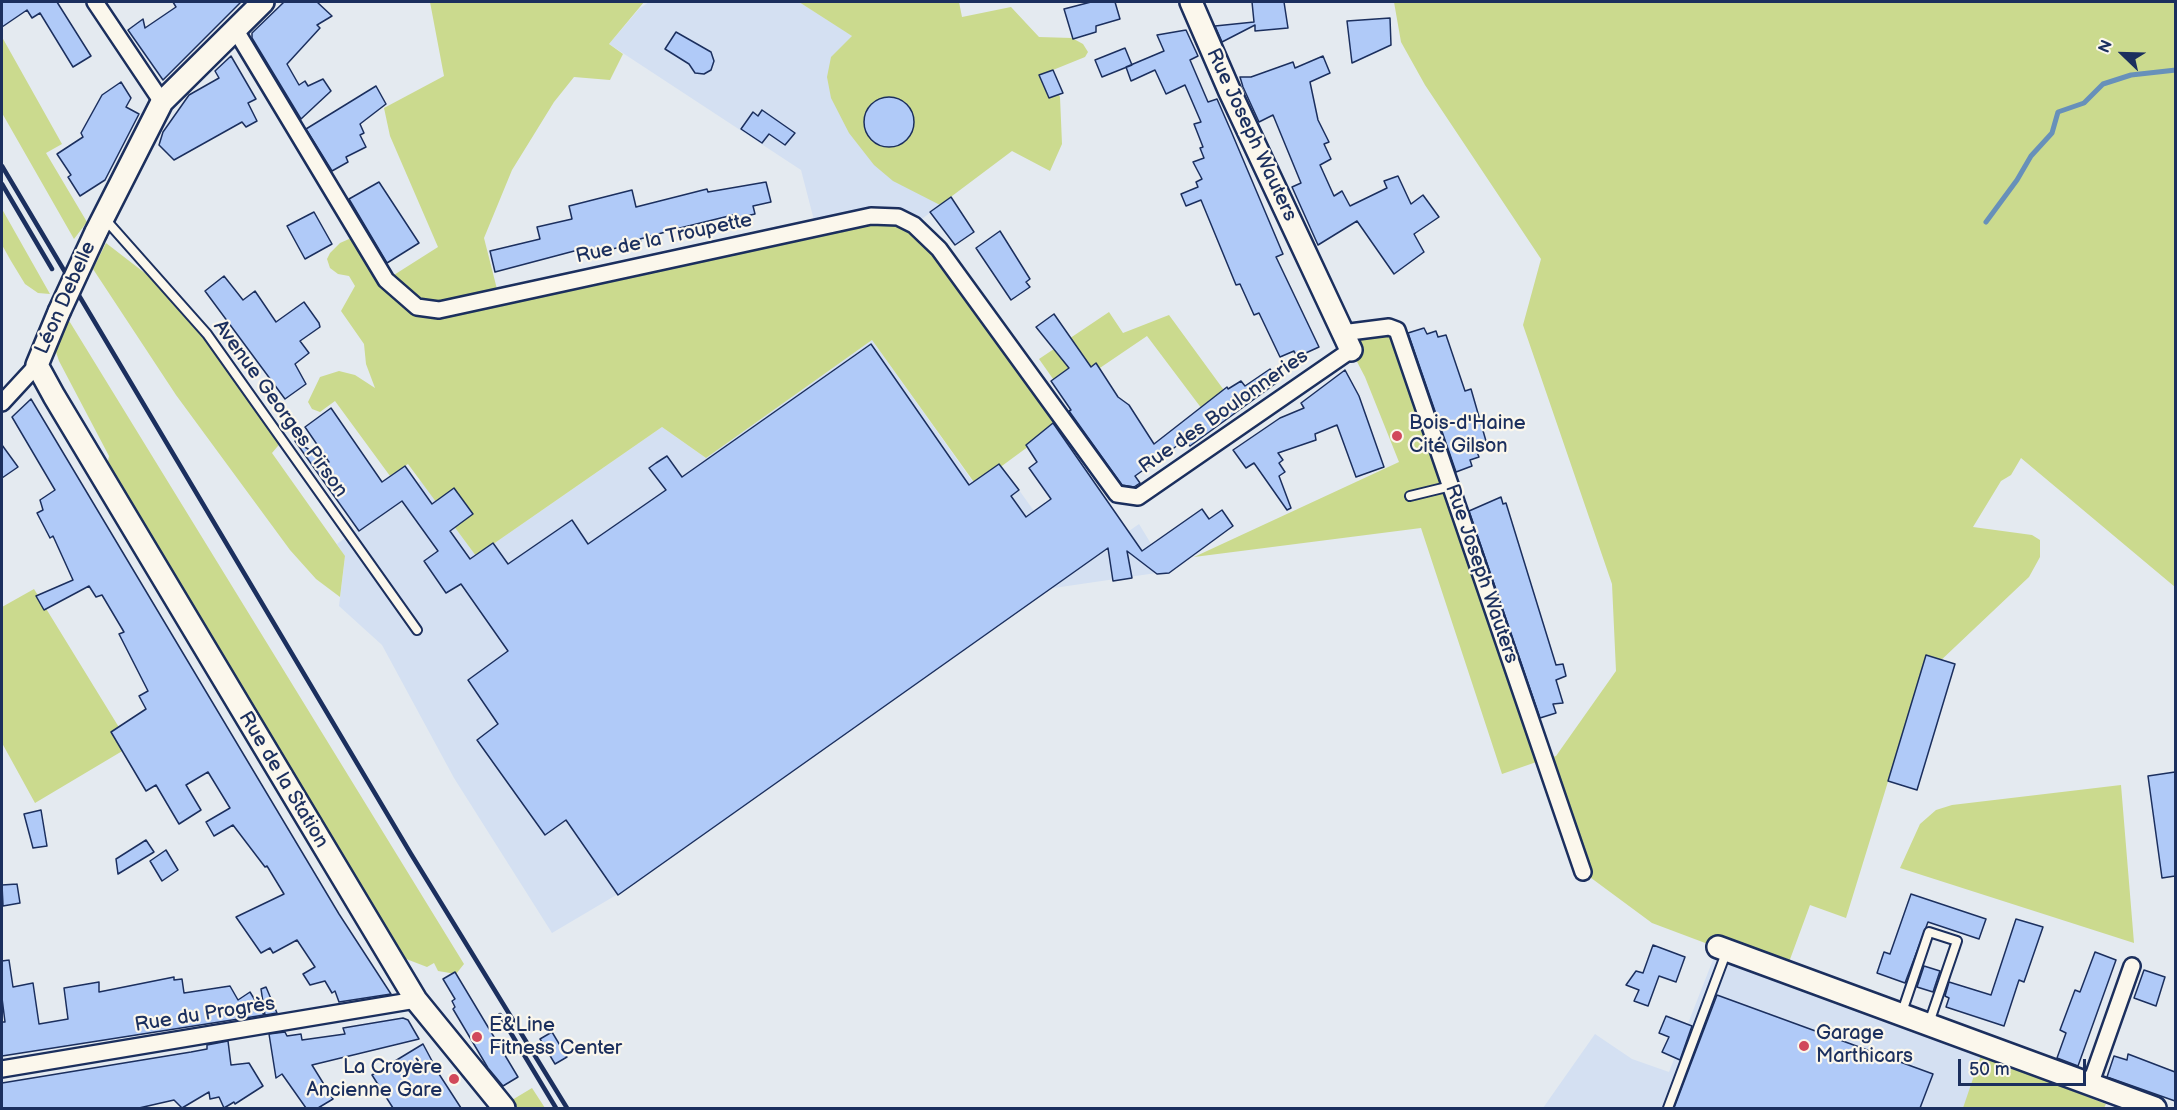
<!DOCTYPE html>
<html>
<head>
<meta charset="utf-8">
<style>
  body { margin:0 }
  #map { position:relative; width:2177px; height:1110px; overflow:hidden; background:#e4eaf0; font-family:"Balsamiq Sans",sans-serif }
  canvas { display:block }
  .frame { position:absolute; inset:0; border:3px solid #1b2f5e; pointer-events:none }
  .north { position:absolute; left:2093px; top:24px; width:60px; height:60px; -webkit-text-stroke:4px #fbf7ec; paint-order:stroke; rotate:293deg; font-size:16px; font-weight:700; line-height:24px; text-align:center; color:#1b2f5e }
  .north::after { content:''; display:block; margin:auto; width:21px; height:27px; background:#1b2f5e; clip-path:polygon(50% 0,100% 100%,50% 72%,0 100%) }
  .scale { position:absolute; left:1958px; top:1059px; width:128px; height:27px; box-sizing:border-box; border:3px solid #1b2f5e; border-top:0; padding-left:8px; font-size:18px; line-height:21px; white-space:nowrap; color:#1b2f5e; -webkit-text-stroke:4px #fbf7ec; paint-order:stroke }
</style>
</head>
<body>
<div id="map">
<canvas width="2177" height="1110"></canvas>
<div class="frame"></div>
<div class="north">N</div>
<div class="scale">50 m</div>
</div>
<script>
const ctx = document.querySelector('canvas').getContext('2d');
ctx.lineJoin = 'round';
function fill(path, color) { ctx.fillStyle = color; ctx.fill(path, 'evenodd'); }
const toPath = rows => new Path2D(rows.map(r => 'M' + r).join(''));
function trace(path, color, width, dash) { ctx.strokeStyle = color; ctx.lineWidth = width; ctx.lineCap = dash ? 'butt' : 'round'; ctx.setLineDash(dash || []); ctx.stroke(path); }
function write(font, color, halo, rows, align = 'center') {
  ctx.font = font + ' "Balsamiq Sans",sans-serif'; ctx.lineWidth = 4.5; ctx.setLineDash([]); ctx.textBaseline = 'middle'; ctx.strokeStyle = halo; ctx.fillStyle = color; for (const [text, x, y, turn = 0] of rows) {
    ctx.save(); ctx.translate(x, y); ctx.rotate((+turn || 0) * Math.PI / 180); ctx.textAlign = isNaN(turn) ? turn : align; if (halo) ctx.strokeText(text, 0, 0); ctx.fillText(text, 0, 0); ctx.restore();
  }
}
fill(toPath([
  [649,2,799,2,853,36,1012,150,914,225,816,228,801,170,609,44,639,9],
  [872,340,975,485,1002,466,1075,569,1139,524,1153,547,1163,572,1047,589,623,891,552,933,454,778,382,645,339,606,345,557,337,544,421,481,476,556,662,427,706,458],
  [1718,947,2110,1092,2104,1108,1543,1108,1595,1034,1632,1059,1669,1072]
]), '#d4e0f2');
fill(toPath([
  [430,2,644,2,609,44,623,54,610,80,574,77,554,102,512,170,484,238,499,297,871,216,914,225,1063,421,976,485,872,340,706,458,662,427,476,556,408,464,390,476,335,401,320,412,312,409,308,402,320,377,339,371,355,375,375,388,366,364,364,344,341,311,355,286,349,276,338,274,330,268,327,259,330,253,340,243,358,235,386,280,438,247,390,136,384,108,444,76],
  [799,2,959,2,962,17,1011,7,1039,37,1072,38,1083,44,1088,52,1085,57,1048,72,1060,97,1062,144,1050,171,1012,151,940,205,893,181,874,165,849,133,831,98,827,77,831,57,852,36],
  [1394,2,2175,2,2175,587,2021,458,2011,475,2001,481,1973,527,2032,535,2040,540,2040,557,2029,577,1919,681,1846,918,1810,905,1785,973,1652,923,1583,872,1545,759,1502,774,1421,528,1194,557,1399,462,1365,377,1342,333,1389,327,1545,759,1556,756,1616,671,1612,584,1523,325,1541,259,1425,85,1401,42],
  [2,37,62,144,46,153,87,222,74,239,2,113],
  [2,209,50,294,38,293,25,284,11,261,2,245],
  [106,243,172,294,283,440,272,453,345,556,340,597,316,579,290,550,176,395,93,269],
  [1109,312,1123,333,1169,315,1226,393,1202,409,1147,336,1063,393,1039,359],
  [68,319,464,964,456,974,438,971,434,963,427,967,401,957,104,483,109,456,59,361,56,352,58,341],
  [34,589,120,729,124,750,35,803,2,743,2,607],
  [2121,785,2134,943,1900,868,1920,824,1936,810,1952,805],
  [1981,1055,2106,1104,2104,1108,1963,1108],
  [532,1088,545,1108,518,1108,512,1100]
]), '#cbda8e');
trace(toPath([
  [1986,222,2017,180,2031,156,2052,133,2058,112,2084,103,2103,84,2131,75,2176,70]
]), '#6790ba', 5);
const building = toPath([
  [2,2,57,2,91,56,73,67,40,13,32,18,27,10,2,27,2,2],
  [173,2,241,2,163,80,128,30,143,19,145,28,176,7,173,2],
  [284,2,317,2,332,16,317,25,320,28,287,64,299,85,305,81,308,86,323,79,331,91,301,119,252,38,252,33,284,2],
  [1091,2,1115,2,1120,19,1096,26,1096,32,1073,39,1064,9,1091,2],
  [1252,2,1284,2,1288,28,1255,31,1255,25,1222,42,1215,26,1254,22,1252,2],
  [1390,18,1391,45,1352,63,1347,21,1390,18],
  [1186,30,1198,56,1190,60,1208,102,1217,99,1231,131,1283,254,1276,257,1319,347,1297,357,1294,351,1280,357,1259,313,1254,315,1240,284,1236,285,1201,200,1186,206,1181,194,1198,187,1196,182,1202,179,1193,162,1204,158,1200,148,1203,147,1194,124,1201,122,1185,85,1166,94,1155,70,1131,81,1126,67,1164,51,1157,35,1186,30],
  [676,32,711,52,714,61,711,70,704,74,695,73,689,64,665,49,676,32],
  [1125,48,1132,65,1102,77,1095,60,1125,48],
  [231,56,256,99,248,103,257,121,246,127,242,122,174,160,159,145,163,132,189,95,219,78,215,71,231,56],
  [1323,56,1330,73,1310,82,1318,120,1329,142,1324,144,1331,159,1320,165,1334,196,1342,191,1350,206,1387,188,1384,181,1398,176,1411,204,1423,195,1439,217,1414,234,1424,252,1394,274,1357,221,1318,245,1292,187,1301,183,1273,115,1259,122,1243,87,1240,77,1251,77,1293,62,1295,68,1323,56],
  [1053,70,1063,93,1049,98,1039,75,1053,70],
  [121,82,131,98,126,107,139,114,105,180,80,196,68,177,71,175,57,154,83,137,81,133,102,95,121,82],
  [376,86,386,104,360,124,364,133,360,135,366,147,346,157,348,162,332,171,306,129,376,86],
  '864 122a25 25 0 1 1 50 0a25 25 0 1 1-50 0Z',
  [762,110,795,133,785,145,769,134,762,143,741,129,753,112,758,116,762,110],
  [379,182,419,243,387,263,349,199,379,182],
  [766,182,771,202,753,206,755,214,737,218,737,214,680,228,640,239,641,243,633,245,579,255,578,250,495,272,490,251,540,239,537,227,572,219,569,206,632,190,636,207,707,189,708,192,766,182],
  [951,197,974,232,955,245,930,212,951,197],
  [314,212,332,244,305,259,287,226,314,212],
  [1000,231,1030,279,1026,282,1030,287,1011,300,976,248,1000,231],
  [224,276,243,300,255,291,276,322,304,302,319,323,320,327,300,341,309,353,295,364,306,384,285,399,205,291,224,276],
  [1054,314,1091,367,1096,363,1118,397,1129,405,1154,444,1227,387,1228,389,1241,381,1245,386,1270,369,1279,381,1190,446,1185,440,1135,476,1140,483,1134,487,1122,485,1069,411,1071,410,1051,381,1069,368,1036,327,1054,314],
  [1424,328,1427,334,1436,331,1438,337,1446,335,1465,391,1471,389,1488,448,1477,452,1479,457,1470,460,1472,466,1456,472,1408,333,1424,328],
  [871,344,969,485,999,464,1019,490,1011,496,1026,517,1051,499,1029,468,1037,462,1026,445,1053,423,1142,551,1202,509,1209,519,1222,510,1233,526,1169,573,1157,574,1127,551,1132,578,1113,581,1108,548,618,895,566,820,545,835,477,740,498,724,468,680,508,651,461,584,446,593,424,561,438,551,402,501,359,531,295,441,329,462,305,427,331,408,382,482,405,466,432,504,454,488,473,514,450,531,470,559,493,543,508,564,572,520,588,544,666,490,649,468,656,463,667,456,682,477,871,344],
  [1345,370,1359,396,1384,467,1356,477,1337,425,1315,434,1316,440,1278,453,1283,460,1279,463,1285,472,1279,476,1291,508,1287,510,1254,463,1246,468,1233,450,1280,418,1304,408,1301,403,1345,370],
  [31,399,339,914,391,994,339,1002,335,991,332,993,325,981,310,985,303,974,315,967,297,940,273,953,270,948,261,953,236,917,284,894,267,866,265,867,233,825,214,836,206,822,230,808,208,772,186,785,201,810,179,824,156,785,146,791,111,732,146,709,139,696,148,691,119,634,124,632,102,595,96,597,89,586,44,610,36,596,73,580,53,536,50,538,37,513,43,510,40,500,55,490,12,417,31,399],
  [2,445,18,467,2,478,2,445],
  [1501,497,1503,504,1506,503,1556,665,1563,664,1566,676,1556,680,1563,703,1553,704,1556,713,1540,718,1469,511,1501,497],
  [1926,655,1955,664,1917,790,1888,781,1926,655],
  [2175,772,2175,876,2162,878,2148,776,2175,772],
  [41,810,47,846,33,848,24,814,41,810],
  [146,840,154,852,118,874,116,859,146,840],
  [166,850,178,870,162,881,150,861,166,850],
  [17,884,20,903,3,906,2,885,17,884],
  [1911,894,1986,919,1979,939,1928,922,1905,983,1877,973,1884,952,1890,954,1911,894],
  [2016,919,2043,927,2024,982,2019,980,2004,1026,1946,1007,1949,998,1945,996,1949,982,1991,995,2016,919],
  [1653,945,1685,957,1676,982,1659,976,1648,1006,1634,1001,1639,990,1626,985,1636,971,1643,973,1653,945],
  [2095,952,2116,960,2078,1066,2057,1058,2066,1033,2060,1030,2075,990,2080,992,2095,952],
  [9,960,13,987,33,983,39,1024,68,1019,64,988,99,982,99,992,174,977,174,980,182,979,184,993,230,986,238,1000,250,992,264,1015,2,1056,2,1022,5,1022,2,998,2,961,9,960],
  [1924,966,1940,971,1933,992,1917,987,1924,966],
  [2144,970,2165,977,2156,1006,2134,998,2144,970],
  [455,972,518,1077,503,1086,488,1068,453,1009,455,1007,452,1001,455,999,443,979,455,972],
  [266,987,277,1013,265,1015,261,989,266,987],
  [1717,995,1933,1074,1920,1108,1674,1108,1717,995],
  [1666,1016,1692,1026,1680,1060,1662,1052,1669,1037,1659,1033,1666,1016],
  [403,1018,408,1020,419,1039,312,1065,333,1099,318,1108,306,1108,282,1074,276,1078,269,1034,285,1032,287,1036,301,1034,302,1040,345,1034,343,1028,403,1018],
  [552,1032,567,1057,555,1064,540,1039,552,1032],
  [228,1041,231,1065,249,1063,263,1086,235,1104,234,1102,224,1108,219,1097,210,1099,209,1092,182,1108,174,1100,139,1108,2,1108,2,1083,191,1052,207,1049,207,1045,228,1041],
  [423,1044,439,1074,461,1108,393,1108,372,1075,423,1044],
  [2128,1054,2175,1072,2175,1101,2107,1077,2114,1056,2127,1060,2128,1054]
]);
fill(building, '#b0caf8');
trace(building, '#1b2f5e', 1.5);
const lane = toPath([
  [105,219,207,334,417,630],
  [1410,496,1451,486],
  [1902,1012,1929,932,1957,941,1929,1023],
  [1668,1108,1726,953]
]);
const street = toPath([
  [95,2,162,102],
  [235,29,386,280,417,307,439,310,871,216,898,217,914,225,939,249,1117,494,1138,497,1351,350],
  [1342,333,1389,327,1397,330,1583,872],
  [2,403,37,365],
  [2,1069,416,1000],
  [2090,1085,2132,966]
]);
const secondary = toPath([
  [1191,2,1230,92,1351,350],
  [96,232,162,102,263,2],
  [59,312,37,365,54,396,416,1000,504,1108],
  [1718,947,2155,1108]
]);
trace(lane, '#1b2f5e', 12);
trace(street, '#1b2f5e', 20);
trace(secondary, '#1b2f5e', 26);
trace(lane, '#fbf7ec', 8);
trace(street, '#fbf7ec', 15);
trace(secondary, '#fbf7ec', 21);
trace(toPath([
  [2,166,411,854,567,1108],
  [2,184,52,269],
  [500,1015,556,1108]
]), '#1b2f5e', 4.5);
const secondaryBridge = toPath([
  [59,312,96,232]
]);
trace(secondaryBridge, '#1b2f5e', 26, []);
trace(secondaryBridge, '#fbf7ec', 21);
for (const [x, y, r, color] of [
  [1397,436,6,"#d1495b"],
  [477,1037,6,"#d1495b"],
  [1804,1046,6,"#d1495b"],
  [454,1079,6,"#d1495b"]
]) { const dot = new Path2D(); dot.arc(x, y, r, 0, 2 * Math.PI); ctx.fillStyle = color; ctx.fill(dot); trace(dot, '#fbf7ec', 2); }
write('20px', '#1b2f5e', '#fbf7ec', [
  ["Rue Joseph Wauters",1251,135,65],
  ["Rue de la Troupette",664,239,-12],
  ["Léon Debelle",66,298,-66],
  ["Avenue Georges Pirson",280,409,54],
  ["Rue des Boulonneries",1224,412,-35],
  ["Rue Joseph Wauters",1481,574,71],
  ["Rue de la Station",283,780,59],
  ["Rue du Progrès",205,1015,-9]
]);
write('20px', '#1b2f5e', '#fbf7ec', [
  ["Bois-d'Haine",1409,424],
  ["Cité Gilson",1409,447],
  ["E&Line",489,1026],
  ["Fitness Center",489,1049],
  ["Garage",1816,1034],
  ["Marthicars",1816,1057],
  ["La Croyère",442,1068,"right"],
  ["Ancienne Gare",442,1091,"right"]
], 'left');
</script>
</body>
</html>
